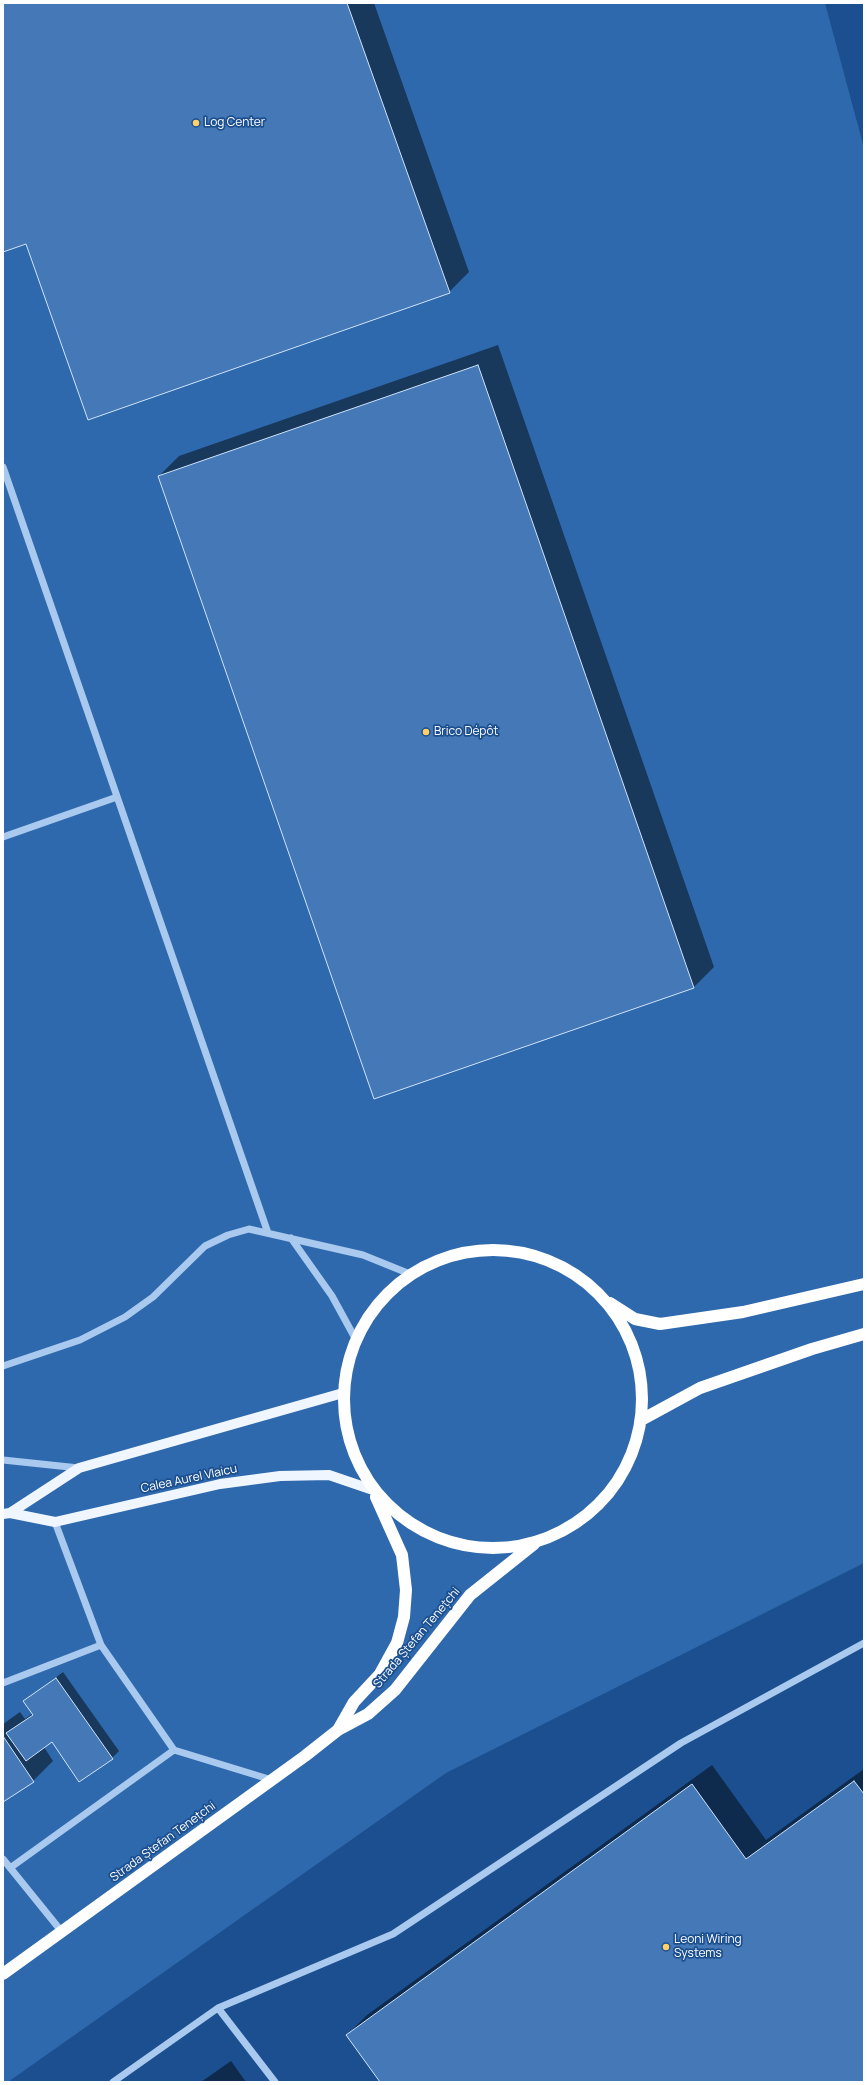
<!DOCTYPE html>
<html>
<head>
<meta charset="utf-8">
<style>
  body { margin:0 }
  #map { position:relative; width:867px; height:2085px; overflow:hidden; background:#1b4f8f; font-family:Manrope,sans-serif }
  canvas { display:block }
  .frame { position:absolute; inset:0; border:4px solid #fff; pointer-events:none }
</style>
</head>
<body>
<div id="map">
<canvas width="867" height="2085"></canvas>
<div class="frame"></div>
</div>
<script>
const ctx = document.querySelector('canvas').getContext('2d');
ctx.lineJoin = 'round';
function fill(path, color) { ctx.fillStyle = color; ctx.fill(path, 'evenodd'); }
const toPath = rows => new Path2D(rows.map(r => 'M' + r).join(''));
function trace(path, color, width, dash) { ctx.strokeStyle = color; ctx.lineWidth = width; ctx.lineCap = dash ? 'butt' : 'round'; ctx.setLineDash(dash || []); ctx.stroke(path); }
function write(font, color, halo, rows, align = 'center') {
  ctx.font = font + ' Manrope,sans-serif'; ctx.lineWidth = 3.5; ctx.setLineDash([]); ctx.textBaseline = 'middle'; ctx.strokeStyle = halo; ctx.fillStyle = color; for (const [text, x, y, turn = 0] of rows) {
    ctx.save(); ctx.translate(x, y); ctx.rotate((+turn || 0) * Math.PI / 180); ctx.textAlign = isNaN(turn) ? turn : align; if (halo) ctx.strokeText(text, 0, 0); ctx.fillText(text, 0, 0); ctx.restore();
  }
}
fill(toPath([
  [3,3,825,3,864,148,864,1563,446,1773,8,2082,3,2082]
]), '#2e69ad');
fill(toPath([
  [3,3,374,3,469,272,449,292,27,243,3,251],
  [498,345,714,967,694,987,159,476,179,456],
  [63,1672,119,1751,112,1758,52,1741,44,1747,53,1761,33,1781,3,1801,3,1724,20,1712,25,1719,33,1713,25,1701],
  [712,1765,766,1840,864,1769,864,2082,381,2082,347,2035,367,2015],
  [231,2061,246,2082,201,2082]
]), '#0007');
const building = toPath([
  [3,3,347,3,450,293,88,420,26,244,3,252,3,3],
  [478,365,694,988,374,1099,158,476,478,365],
  [56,1678,113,1759,79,1782,52,1742,26,1761,6,1733,33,1715,23,1701,56,1678],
  [3,1736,34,1782,3,1802,3,1736],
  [854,1781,864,1794,864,2082,380,2082,346,2035,692,1784,746,1859,854,1781]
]);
fill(building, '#4478b7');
trace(building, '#cfe3fa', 1);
trace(toPath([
  [3,467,268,1233],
  [3,837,117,797],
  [291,1238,332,1296,355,1338],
  [3,1366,80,1340,125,1317,153,1297,205,1246,228,1235,249,1229,363,1255,410,1274],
  [3,1460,79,1468],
  [55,1522,101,1645,174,1750,272,1780],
  [3,1683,101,1645],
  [3,1859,62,1932],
  [10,1868,174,1750],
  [218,2008,275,2082],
  [113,2082,218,2008,393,1934,681,1743,864,1643]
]), '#a9c9ee', 7);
trace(toPath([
  [10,1513,55,1522,220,1484,280,1476,329,1475,373,1490],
  [3,1514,10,1513,79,1468,343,1393]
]), '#f0f6ff', 10);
trace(toPath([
  '344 1399a149 149 0 1 1 298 0a149 149 0 1 1-298 0Z',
  [610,1303,635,1319,660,1324,743,1312,864,1284],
  [643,1419,700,1388,812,1349,864,1334],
  [338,1730,354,1702,380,1674,397,1643,404,1617,406,1590,402,1555,376,1497],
  [3,1974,305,1756,338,1730,368,1714,395,1690,470,1595,534,1544]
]), '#fff', 12);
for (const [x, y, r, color] of [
  [196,123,4,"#ffd166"],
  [426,732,4,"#ffd166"],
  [666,1947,4,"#ffd166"]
]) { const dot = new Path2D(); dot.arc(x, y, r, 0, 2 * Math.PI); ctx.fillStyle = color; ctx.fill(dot); trace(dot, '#1b4f8f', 1.5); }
write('12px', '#fff', '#1b4f8f', [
  ["Log Center",204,123],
  ["Brico Dépôt",434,732],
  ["Leoni Wiring",674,1940],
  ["Systems",674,1954]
], 'left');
write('12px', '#fff', '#1b4f8f', [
  ["Calea Aurel Vlaicu",189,1479,-12],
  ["Strada Ștefan Tenețchi",417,1638,-50],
  ["Strada Ștefan Tenețchi",163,1842,-36]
]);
</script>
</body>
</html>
